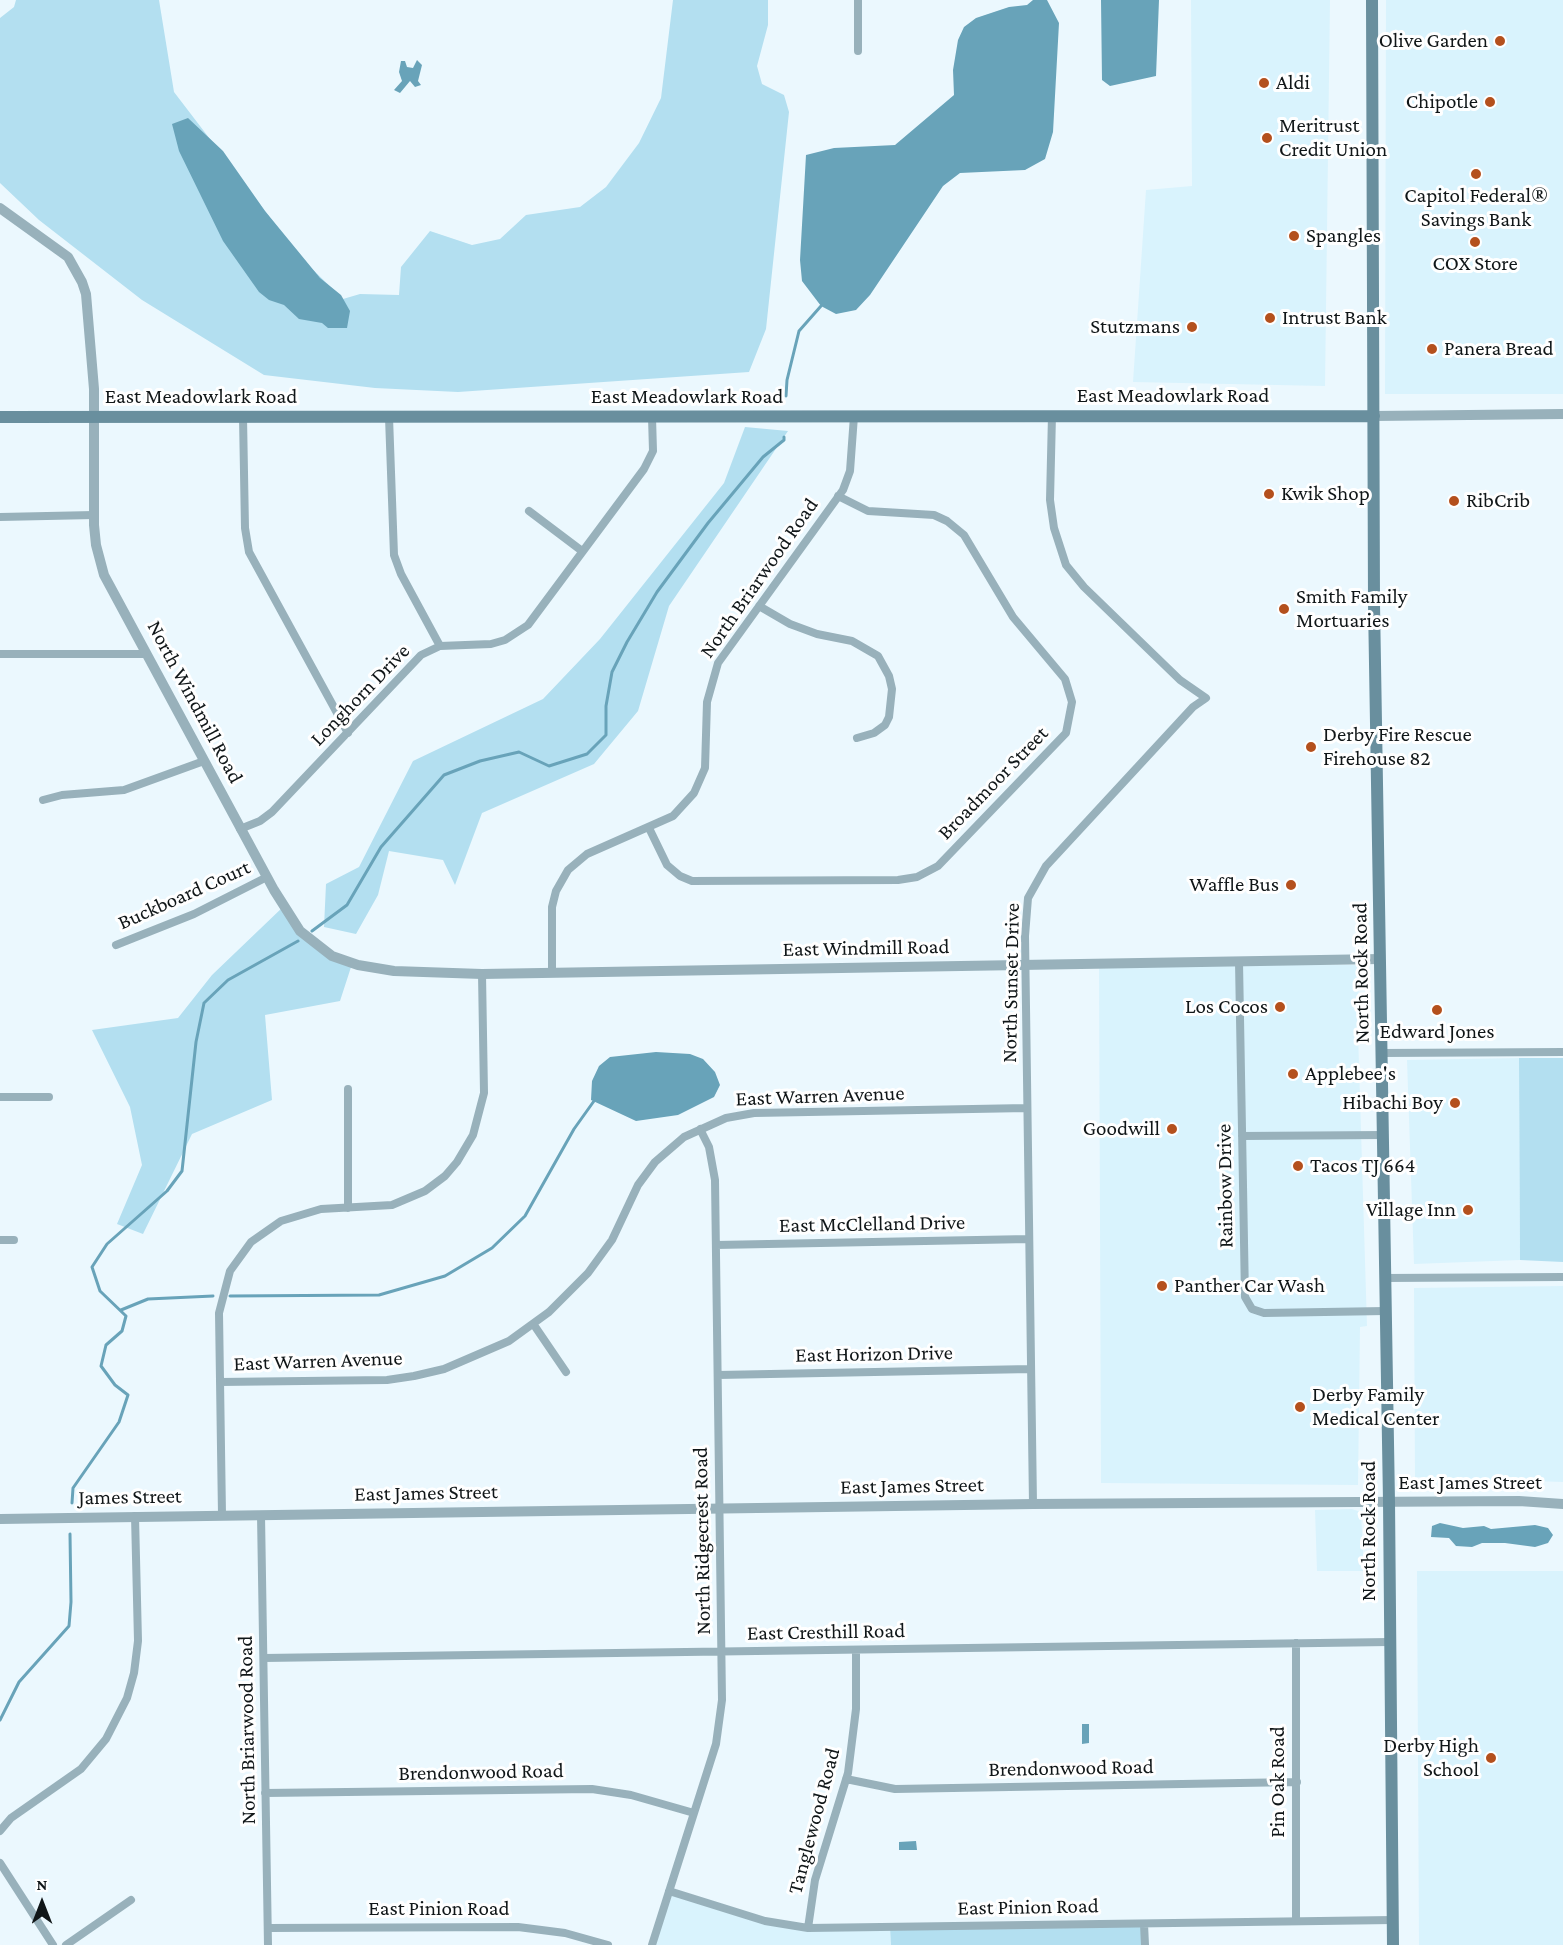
<!DOCTYPE html>
<html>
<head>
<meta charset="utf-8">
<style>
  body { margin:0 }
  #map { position:relative; width:1563px; height:1945px; overflow:hidden; background:#ebf8fe; font-family:"Crimson Pro",serif }
  canvas { display:block }
  .north { position:absolute; left:12px; top:1873px; width:60px; height:60px; -webkit-text-stroke:4px #fff; paint-order:stroke; rotate:0deg; font-size:16px; font-weight:700; line-height:24px; text-align:center; color:#101618 }
  .north::after { content:''; display:block; margin:auto; width:21px; height:27px; background:#101618; clip-path:polygon(50% 0,100% 100%,50% 72%,0 100%) }
</style>
</head>
<body>
<div id="map">
<canvas width="1563" height="1945"></canvas>
<div class="north">N</div>
</div>
<script>
const ctx = document.querySelector('canvas').getContext('2d');
ctx.lineJoin = 'round';
function fill(path, color) { ctx.fillStyle = color; ctx.fill(path, 'evenodd'); }
const toPath = rows => new Path2D(rows.map(r => 'M' + r).join(''));
function trace(path, color, width, dash) { ctx.strokeStyle = color; ctx.lineWidth = width; ctx.lineCap = dash ? 'butt' : 'round'; ctx.setLineDash(dash || []); ctx.stroke(path); }
function write(font, color, halo, rows, align = 'center') {
  ctx.font = font + ' "Crimson Pro",serif'; ctx.lineWidth = 6; ctx.setLineDash([]); ctx.textBaseline = 'middle'; ctx.strokeStyle = halo; ctx.fillStyle = color; for (const [text, x, y, turn = 0] of rows) {
    ctx.save(); ctx.translate(x, y); ctx.rotate((+turn || 0) * Math.PI / 180); ctx.textAlign = isNaN(turn) ? turn : align; if (halo) ctx.strokeText(text, 0, 0); ctx.fillText(text, 0, 0); ctx.restore();
  }
}
fill(toPath([
  [1191,0,1330,0,1325,386,1133,382,1146,190,1192,186],
  [1386,0,1563,0,1563,394,1385,394],
  [1099,964,1364,965,1357,1000,1367,1326,1360,1327,1358,1485,1101,1483],
  [1519,1058,1520,1260,1414,1264,1407,1060],
  [1563,1286,1563,1482,1415,1477,1414,1288],
  [1352,1509,1361,1512,1364,1571,1317,1571,1315,1510],
  [1417,1571,1563,1571,1563,1945,1419,1945],
  [669,1891,786,1926,890,1927,891,1945,652,1945]
]), '#d9f3fd');
fill(toPath([
  [16,0,159,0,174,92,301,258,343,299,360,294,399,295,401,267,430,231,472,245,500,239,526,215,580,207,606,187,639,143,661,98,673,0,768,0,768,25,757,66,762,84,784,95,789,112,766,329,749,372,458,392,375,388,264,375,142,300,39,220,0,183,0,18,14,7],
  [745,427,788,431,669,606,638,711,594,764,482,813,455,885,443,860,389,851,378,895,356,934,324,927,326,884,359,867,413,761,543,699,600,639,724,483],
  [284,906,300,931,352,964,340,1001,265,1015,272,1100,192,1134,143,1234,117,1224,142,1165,130,1107,92,1030,178,1018,212,975],
  [1519,1058,1563,1058,1563,1262,1520,1260],
  [1144,1924,1145,1945,891,1945,890,1927]
]), '#b3dff0');
fill(toPath([
  [1033,0,1047,0,1059,23,1053,132,1045,159,1025,170,960,173,943,186,870,295,856,310,836,314,821,306,802,281,800,260,806,155,834,148,895,145,954,95,953,70,958,40,964,27,976,18,1009,7,1027,5],
  [1101,0,1159,0,1156,76,1110,86,1102,80],
  [417,60,422,65,418,81,421,85,415,87,410,81,400,93,394,90,402,81,399,72,401,61,405,61,407,67,413,68],
  [188,118,223,151,265,211,320,278,341,295,350,311,347,328,328,328,322,323,299,319,284,305,269,300,259,292,223,241,179,151,172,124],
  [656,1052,690,1054,703,1059,715,1072,720,1085,714,1097,678,1115,636,1121,591,1100,592,1081,599,1066,610,1057],
  [1440,1523,1463,1528,1484,1526,1491,1529,1535,1525,1548,1528,1553,1535,1548,1543,1535,1547,1505,1543,1482,1543,1472,1547,1456,1546,1449,1538,1431,1537,1432,1526],
  [1082,1724,1089,1724,1089,1743,1082,1744],
  [916,1841,917,1850,899,1850,899,1842]
]), '#68a3b9');
trace(toPath([
  [786,396,787,380,799,331,821,306],
  [312,931,347,905,381,847,444,775,480,761,519,752,549,766,587,754,606,735,606,706,612,672,627,642,657,592,708,523,763,457,784,440,784,437],
  [230,1296,379,1295,445,1276,492,1248,525,1216,574,1129,594,1101],
  [121,1310,148,1299,213,1296],
  [72,1503,73,1488,119,1422,128,1395,115,1385,101,1366,106,1345,122,1331,126,1316,100,1291,92,1267,107,1244,167,1191,182,1171,196,1042,204,1003,228,980,298,941],
  [0,1720,19,1682,69,1626,71,1602,70,1534]
]), '#68a3b9', 3);
trace(toPath([
  [858,51,858,0],
  [243,417,245,528,249,552,348,733],
  [389,417,394,555,401,574,440,646],
  [529,511,582,551],
  [0,517,94,515],
  [759,606,790,624,817,634,852,641,878,656,889,676,892,689,889,717,885,725,874,733,857,738],
  [0,654,146,654],
  [43,800,62,795,124,790,204,761],
  [649,828,667,865,680,876,692,881,898,880,917,877,938,866,1066,733,1072,702,1065,679,1013,617,964,535,947,521,934,515,868,511,838,496],
  [240,829,260,821,272,812,421,655,440,646,491,644,505,640,528,625,644,469,653,451,652,417],
  [116,945,194,914,267,877],
  [1239,962,1245,1297,1252,1309,1264,1313,1385,1311],
  [552,972,552,907,556,891,568,870,587,854,673,816,694,793,705,768,707,702,718,663,843,490,850,471,854,416],
  [1382,1053,1563,1052],
  [348,1089,348,1208],
  [0,1097,49,1097],
  [1242,1136,1383,1135],
  [0,1240,14,1240],
  [716,1245,1029,1239],
  [1384,1278,1563,1277],
  [534,1325,566,1372],
  [718,1375,1031,1369],
  [220,1382,387,1380,414,1376,444,1369,509,1341,549,1312,588,1273,612,1240,638,1185,655,1162,684,1137,726,1118,754,1113,1027,1108],
  [1033,1504,1025,936,1028,898,1046,866,1193,707,1206,698,1180,680,1084,587,1066,565,1054,528,1050,500,1052,415],
  [222,1515,219,1313,230,1271,251,1242,281,1221,321,1209,392,1205,425,1191,445,1176,457,1162,473,1135,484,1093,482,974],
  [261,1515,268,1945],
  [1296,1643,1296,1921],
  [264,1658,1389,1642],
  [846,1779,895,1789,1297,1782],
  [265,1793,592,1789,631,1795,694,1813],
  [0,1831,11,1818,81,1769,106,1739,127,1698,134,1673,138,1641,135,1516],
  [0,1863,53,1945],
  [669,1891,765,1921,808,1928,1393,1920],
  [1144,1924,1145,1945],
  [268,1928,518,1927,565,1933,608,1945],
  [808,1928,815,1880,848,1773,856,1709,856,1650],
  [66,1945,131,1900],
  [652,1945,716,1744,722,1700,715,1180,709,1147,700,1129]
]), '#98b1bb', 8);
trace(toPath([
  [0,208,68,257,82,282,86,294,94,389,94,525,96,545,104,575,274,890,300,931,332,956,358,965,394,971,482,974,1380,959],
  [1374,416,1563,414],
  [0,1519,1033,1504,1519,1501,1563,1504]
]), '#98b1bb', 10);
trace(toPath([
  [1372,0,1374,604,1389,1501,1393,1945],
  [0,417,1374,416]
]), '#698f9e', 12);
for (const [x, y, r, color] of [
  [1500,41,6,"#b4501d"],
  [1264,83,6,"#b4501d"],
  [1490,102,6,"#b4501d"],
  [1267,138,6,"#b4501d"],
  [1476,174,6,"#b4501d"],
  [1294,236,6,"#b4501d"],
  [1475,242,6,"#b4501d"],
  [1270,318,6,"#b4501d"],
  [1192,327,6,"#b4501d"],
  [1432,349,6,"#b4501d"],
  [1269,494,6,"#b4501d"],
  [1454,501,6,"#b4501d"],
  [1284,609,6,"#b4501d"],
  [1311,747,6,"#b4501d"],
  [1291,885,6,"#b4501d"],
  [1280,1007,6,"#b4501d"],
  [1437,1010,6,"#b4501d"],
  [1293,1074,6,"#b4501d"],
  [1455,1103,6,"#b4501d"],
  [1172,1129,6,"#b4501d"],
  [1298,1166,6,"#b4501d"],
  [1468,1210,6,"#b4501d"],
  [1162,1286,6,"#b4501d"],
  [1300,1407,6,"#b4501d"],
  [1491,1758,6,"#b4501d"]
]) { const dot = new Path2D(); dot.arc(x, y, r, 0, 2 * Math.PI); ctx.fillStyle = color; ctx.fill(dot); trace(dot, '#fff', 2); }
write('21px', '#101618', '#fff', [
  ["Olive Garden",1488,41,"right"],
  ["Aldi",1276,83],
  ["Chipotle",1478,102,"right"],
  ["Meritrust",1279,126],
  ["Credit Union",1279,150],
  ["Capitol Federal®",1476,196,"center"],
  ["Savings Bank",1476,220,"center"],
  ["Spangles",1306,236],
  ["COX Store",1475,264,"center"],
  ["Intrust Bank",1282,318],
  ["Stutzmans",1180,327,"right"],
  ["Panera Bread",1444,349],
  ["Kwik Shop",1281,494],
  ["RibCrib",1466,501],
  ["Smith Family",1296,597],
  ["Mortuaries",1296,621],
  ["Derby Fire Rescue",1323,735],
  ["Firehouse 82",1323,759],
  ["Waffle Bus",1279,885,"right"],
  ["Los Cocos",1268,1007,"right"],
  ["Edward Jones",1437,1032,"center"],
  ["Applebee's",1305,1074],
  ["Hibachi Boy",1443,1103,"right"],
  ["Goodwill",1160,1129,"right"],
  ["Tacos TJ 664",1310,1166],
  ["Village Inn",1456,1210,"right"],
  ["Panther Car Wash",1174,1286],
  ["Derby Family",1312,1395],
  ["Medical Center",1312,1419],
  ["Derby High",1479,1746,"right"],
  ["School",1479,1770,"right"]
], 'left');
write('21px', '#101618', '#fff', [
  ["East Meadowlark Road",1173,396],
  ["East Meadowlark Road",201,397],
  ["East Meadowlark Road",687,397],
  ["North Briarwood Road",759,578,-55],
  ["Longhorn Drive",360,695,-46],
  ["North Windmill Road",195,702,62],
  ["Broadmoor Street",993,783,-46],
  ["Buckboard Court",184,895,-24],
  ["East Windmill Road",866,948,-1],
  ["North Rock Road",1361,973,-91],
  ["North Sunset Drive",1011,983,-89],
  ["East Warren Avenue",820,1096,-2],
  ["Rainbow Drive",1225,1186,-91],
  ["East McClelland Drive",872,1224,-1],
  ["East Horizon Drive",874,1354,-1],
  ["East Warren Avenue",318,1361,-2],
  ["East James Street",1470,1483],
  ["East James Street",912,1486,-1],
  ["East James Street",426,1493,-1],
  ["James Street",130,1497,-1],
  ["North Rock Road",1369,1531,-90],
  ["North Ridgecrest Road",702,1541,-91],
  ["East Cresthill Road",826,1632,-1],
  ["North Briarwood Road",247,1730,-91],
  ["Brendonwood Road",1071,1768,-1],
  ["Brendonwood Road",481,1772,-1],
  ["Pin Oak Road",1278,1782,-90],
  ["Tanglewood Road",814,1821,-75],
  ["East Pinion Road",1028,1907,-1],
  ["East Pinion Road",439,1909]
]);
</script>
</body>
</html>
